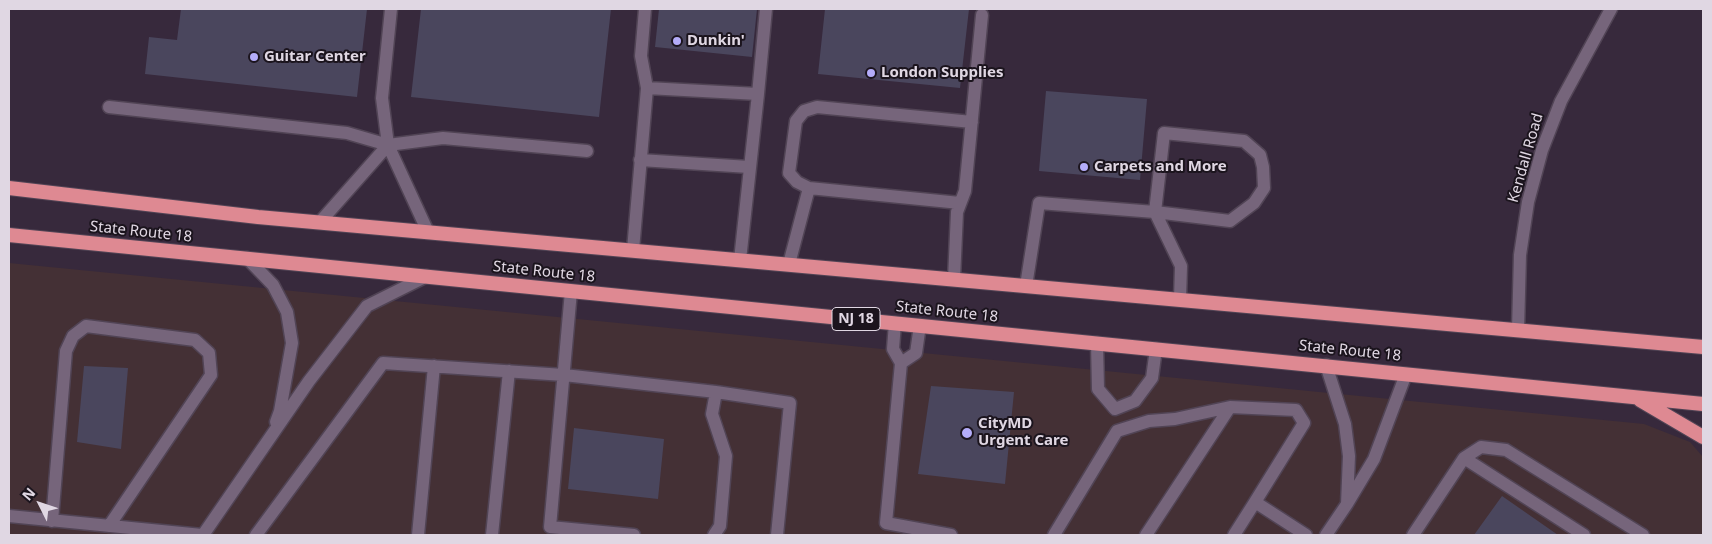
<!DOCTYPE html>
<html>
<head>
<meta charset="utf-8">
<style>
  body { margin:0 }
  #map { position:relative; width:1712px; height:544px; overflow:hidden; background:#37293c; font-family:"Noto Sans",sans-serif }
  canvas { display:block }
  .frame { position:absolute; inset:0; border:10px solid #e0d7e3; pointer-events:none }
  .north { position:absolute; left:15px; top:479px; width:50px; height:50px; -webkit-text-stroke:4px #1b141d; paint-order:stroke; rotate:311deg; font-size:14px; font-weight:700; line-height:20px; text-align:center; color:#e0d7e3 }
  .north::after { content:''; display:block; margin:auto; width:18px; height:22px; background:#e0d7e3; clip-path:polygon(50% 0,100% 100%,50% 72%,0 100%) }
</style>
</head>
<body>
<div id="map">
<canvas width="1712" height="544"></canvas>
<div class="frame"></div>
<div class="north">N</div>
</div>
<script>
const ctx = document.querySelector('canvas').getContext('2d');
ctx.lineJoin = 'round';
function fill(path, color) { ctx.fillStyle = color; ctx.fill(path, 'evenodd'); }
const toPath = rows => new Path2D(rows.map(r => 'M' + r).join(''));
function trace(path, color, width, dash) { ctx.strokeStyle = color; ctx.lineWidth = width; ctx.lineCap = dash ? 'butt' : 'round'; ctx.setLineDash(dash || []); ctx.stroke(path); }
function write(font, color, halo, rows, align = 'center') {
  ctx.font = font + ' "Noto Sans",sans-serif'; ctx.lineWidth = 4; ctx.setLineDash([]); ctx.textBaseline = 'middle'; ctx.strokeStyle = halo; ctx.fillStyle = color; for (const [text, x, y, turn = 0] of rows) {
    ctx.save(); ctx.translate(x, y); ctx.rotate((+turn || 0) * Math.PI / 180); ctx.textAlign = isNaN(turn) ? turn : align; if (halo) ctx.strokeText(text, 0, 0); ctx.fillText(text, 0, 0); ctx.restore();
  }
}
fill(toPath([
  [9,263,1644,424,1690,442,1703,457,1703,535,9,535]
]), '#443035');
fill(toPath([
  [181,9,367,9,357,97,145,74,149,37,177,40],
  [421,9,611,9,599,117,411,97],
  [659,9,757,9,752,57,655,47],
  [825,9,969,9,960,88,818,74],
  [1046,91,1147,99,1140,180,1039,171],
  [84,366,128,368,121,449,77,442],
  [931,386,1014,392,1005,484,918,474],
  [574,428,664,439,658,499,568,489],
  [1502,496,1558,535,1474,535]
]), '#4a465d');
const service = toPath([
  [645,9,641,56,647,88],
  [758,94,766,9],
  [109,107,347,133,388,145,443,138,587,151],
  [388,145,382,98,391,9],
  [640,160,749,167],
  [960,203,809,188,797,182,789,173,796,121,804,111,817,107,972,122],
  [320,222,388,145,428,232],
  [633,250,647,88,758,94,740,260],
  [247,258,273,285,287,312,292,343,280,411,276,422],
  [789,264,809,188],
  [954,279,957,212,965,191,982,15],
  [1026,286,1039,203,1155,212,1164,133,1244,141,1260,155,1263,167,1264,188,1254,203,1230,221,1155,212,1181,266,1180,299],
  [571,291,550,527,634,535],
  [895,323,893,349,901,363,916,353,920,325],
  [1097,343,1098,389,1115,409,1135,401,1152,378,1156,349],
  [901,363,886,523,951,535],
  [1326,365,1345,424,1349,456,1347,504,1374,459,1406,374],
  [1464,458,1584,535],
  [9,516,202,535],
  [52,521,66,351,73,336,86,326,195,340,209,353,211,375,109,526],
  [203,535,309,381,367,306,427,276],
  [256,535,383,363,564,375,716,392,790,403,777,535],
  [418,535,434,366],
  [492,535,509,371],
  [714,535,720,526,726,456,712,414,716,392],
  [1054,535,1117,431,1149,421,1175,419,1230,407,1296,410,1304,423,1255,502],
  [1146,535,1230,407],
  [1234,535,1255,502,1306,535],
  [1326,535,1347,504],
  [1413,535,1464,458,1481,447,1506,450,1643,535]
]);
const minor = toPath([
  [1518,330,1520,255,1528,202,1542,150,1561,101,1611,9]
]);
const trunk = toPath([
  [9,188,258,217,1703,347],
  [9,235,1703,404],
  [1640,400,1703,437]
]);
trace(service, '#514455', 15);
trace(minor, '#514455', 15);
trace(trunk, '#514455', 16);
trace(service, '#76657b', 12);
trace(minor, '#76657b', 12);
trace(trunk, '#de8992', 14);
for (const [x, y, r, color] of [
  [677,41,5,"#b4acf9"],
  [254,57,5,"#b4acf9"],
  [871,73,5,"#b4acf9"],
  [1084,167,5,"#b4acf9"],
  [967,433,6,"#b4acf9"]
]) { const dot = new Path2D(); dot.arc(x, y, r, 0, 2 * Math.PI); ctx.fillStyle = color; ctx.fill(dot); trace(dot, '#1b141d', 2); }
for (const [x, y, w] of [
  [856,319,48]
]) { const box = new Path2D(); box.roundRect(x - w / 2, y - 11.5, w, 23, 4); ctx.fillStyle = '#1b141d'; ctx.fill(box); trace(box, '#e0d7e3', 1); }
write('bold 14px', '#e0d7e3', null, [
  ["NJ 18",856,319]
]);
write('bold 15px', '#e0d7e3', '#1b141d', [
  ["Dunkin'",687,41],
  ["Guitar Center",264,57],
  ["London Supplies",881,73],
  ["Carpets and More",1094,167],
  ["CityMD",978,424],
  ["Urgent Care",978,441]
], 'left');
write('15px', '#e0d7e3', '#1b141d', [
  ["Kendall Road",1526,158,-74],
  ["State Route 18",141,232,6],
  ["State Route 18",544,272,6],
  ["State Route 18",947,312,6],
  ["State Route 18",1350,351,6]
]);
</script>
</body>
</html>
